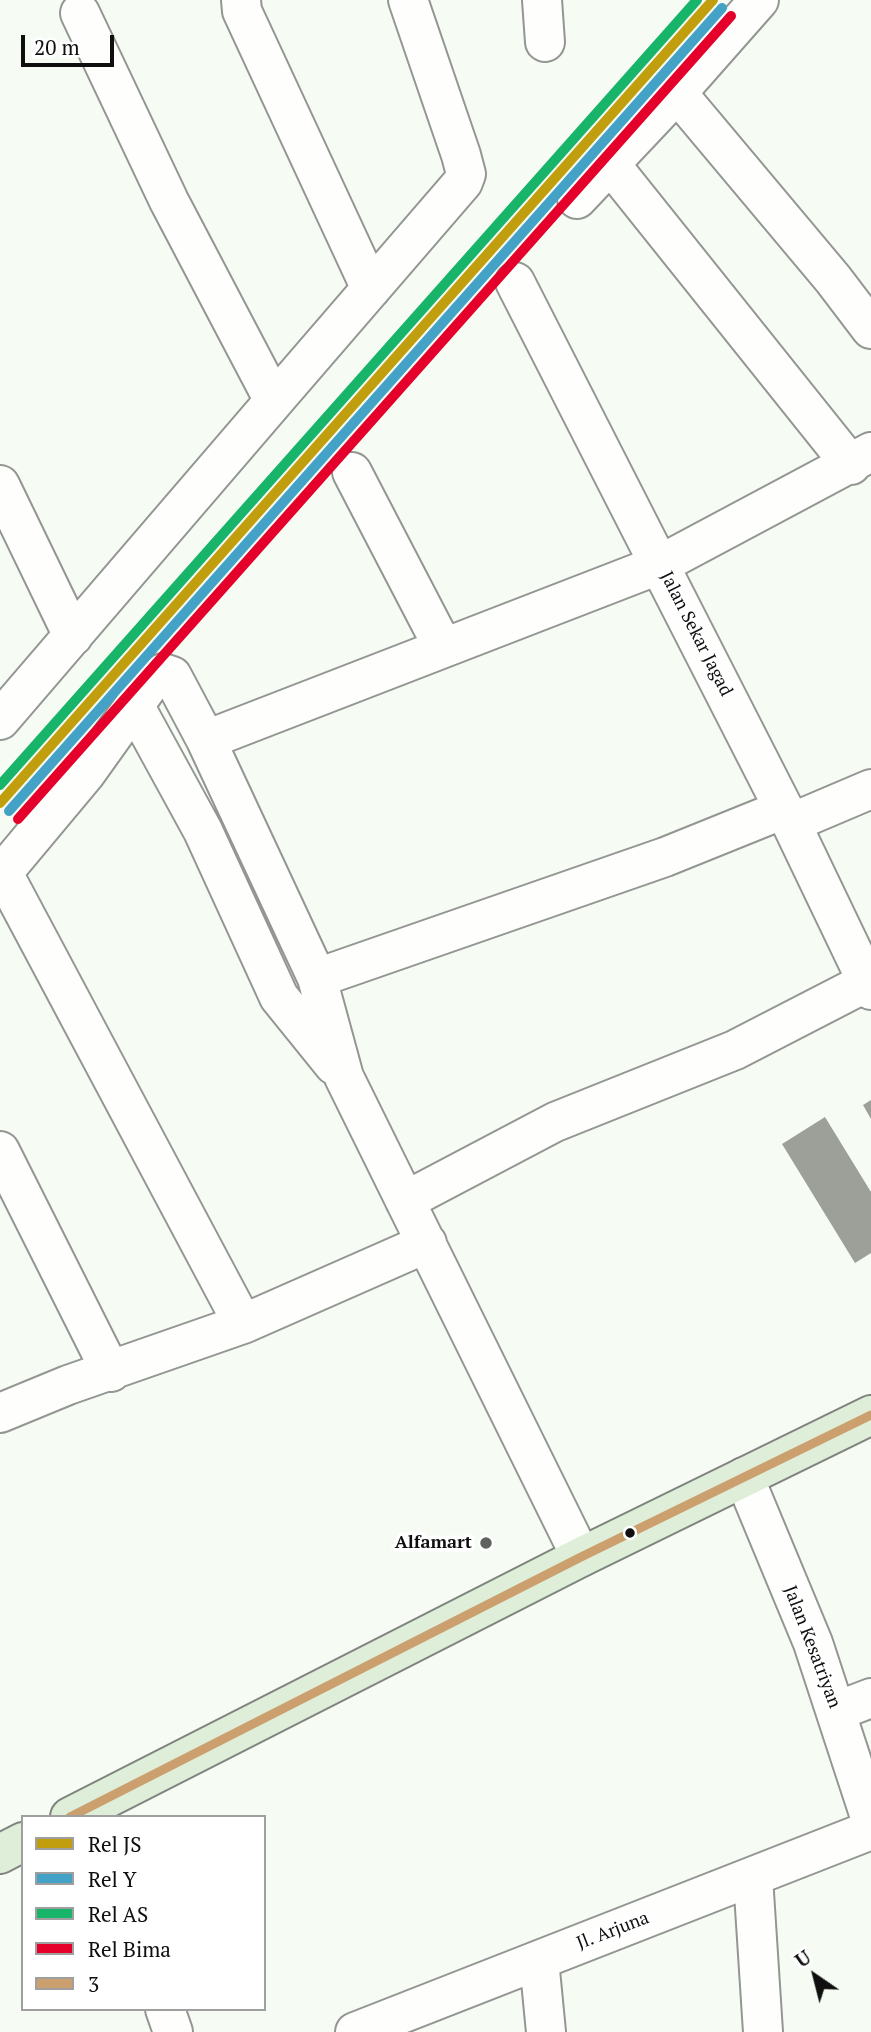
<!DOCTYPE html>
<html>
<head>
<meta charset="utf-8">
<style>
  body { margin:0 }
  #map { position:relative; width:871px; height:2032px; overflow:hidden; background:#f6fcf4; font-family:"PT Serif",serif }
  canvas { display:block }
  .legend { position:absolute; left:21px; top:1815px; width:245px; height:196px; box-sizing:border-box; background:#fff; border:2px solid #9f9f9f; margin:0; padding:9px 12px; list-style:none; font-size:21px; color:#0f0f0f }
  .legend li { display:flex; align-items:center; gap:14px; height:35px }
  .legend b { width:35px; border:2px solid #9f9f9f }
  .north { position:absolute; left:780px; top:1941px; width:70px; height:70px; -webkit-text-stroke:5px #fff; paint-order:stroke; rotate:325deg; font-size:19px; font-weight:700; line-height:28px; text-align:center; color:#0f0f0f }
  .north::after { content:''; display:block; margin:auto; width:24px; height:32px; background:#0f0f0f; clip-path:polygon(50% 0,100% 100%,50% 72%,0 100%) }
  .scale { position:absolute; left:21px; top:35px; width:93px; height:32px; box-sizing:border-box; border:4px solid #0f0f0f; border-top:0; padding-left:9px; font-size:21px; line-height:24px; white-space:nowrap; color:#0f0f0f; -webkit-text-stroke:5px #fff; paint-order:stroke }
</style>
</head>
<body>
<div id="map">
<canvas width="871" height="2032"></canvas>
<ul class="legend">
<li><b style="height:9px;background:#c19e0e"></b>Rel JS</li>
<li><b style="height:9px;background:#43a2c5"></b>Rel Y</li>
<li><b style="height:9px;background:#17b46a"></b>Rel AS</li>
<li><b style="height:9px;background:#e4002b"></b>Rel Bima</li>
<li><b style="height:9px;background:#cc9f6e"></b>3</li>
</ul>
<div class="north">U</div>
<div class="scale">20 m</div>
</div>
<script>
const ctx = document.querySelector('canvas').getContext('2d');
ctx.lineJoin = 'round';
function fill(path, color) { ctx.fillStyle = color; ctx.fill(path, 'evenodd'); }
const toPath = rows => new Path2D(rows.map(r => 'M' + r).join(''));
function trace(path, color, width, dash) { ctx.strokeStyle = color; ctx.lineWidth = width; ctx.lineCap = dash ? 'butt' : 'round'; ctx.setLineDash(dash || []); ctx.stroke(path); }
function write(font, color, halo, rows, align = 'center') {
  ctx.font = font + ' "PT Serif",serif'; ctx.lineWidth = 7; ctx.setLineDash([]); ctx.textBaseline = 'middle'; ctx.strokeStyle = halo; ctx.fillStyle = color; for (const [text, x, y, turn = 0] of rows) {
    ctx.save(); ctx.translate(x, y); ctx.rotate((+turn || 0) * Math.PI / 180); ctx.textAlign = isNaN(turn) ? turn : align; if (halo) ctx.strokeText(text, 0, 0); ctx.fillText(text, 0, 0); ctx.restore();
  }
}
fill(toPath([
  [871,1100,871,1119,863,1105],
  [825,1117,871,1192,871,1253,855,1263,782,1144]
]), '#9ca099');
const minor = toPath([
  [241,0,242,11,371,289],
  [542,0,545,42],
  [759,0,677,93,833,279,871,329],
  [611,165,851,465],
  [577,199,677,93],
  [515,282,791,823,871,990],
  [274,401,463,182,466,174,461,155,408,0],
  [352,472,443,647],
  [0,485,73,636],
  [134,705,203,831,279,997,334,1065],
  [0,720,274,401,169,201,80,13],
  [206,740,661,564,871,452],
  [791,823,871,789],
  [3,873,243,1324],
  [0,876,86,773,151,682,163,673,172,676,206,740,317,978,344,1077,581,1557],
  [317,978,665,857,784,809],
  [0,1151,111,1372],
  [405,1201,555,1122,735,1050,867,982],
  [0,1413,68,1385,243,1324,427,1243],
  [744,1477,813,1643,871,1820],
  [837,1711,871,1698],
  [753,1877,763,2032],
  [539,1960,546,2032],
  [165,2009,173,2032],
  [355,2032,871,1830]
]);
const major = toPath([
  [70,1817,581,1557,871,1415],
  [0,1854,23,1842]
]);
trace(minor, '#939692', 42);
trace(major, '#80837f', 42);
trace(minor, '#fefffd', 38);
trace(major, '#deeed9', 38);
trace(toPath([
  [70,1817,581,1557,871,1415]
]), '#cc9f6e', 9);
trace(toPath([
  [0,803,713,0]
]), '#c19e0e', 10);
trace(toPath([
  [9,811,722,8]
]), '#43a2c5', 10);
trace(toPath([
  [0,785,697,0]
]), '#17b46a', 10);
trace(toPath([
  [18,819,731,16]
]), '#e4002b', 10);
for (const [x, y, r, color] of [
  [630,1533,6,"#0f0f0f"],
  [486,1543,7,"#60625f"]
]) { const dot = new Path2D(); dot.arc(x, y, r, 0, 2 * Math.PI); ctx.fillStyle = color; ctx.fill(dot); trace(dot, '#fff', 2.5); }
write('18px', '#0f0f0f', '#fff', [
  ["Jalan Sekar Jagad",696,634,63],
  ["Jalan Kesatriyan",812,1647,69],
  ["Jl. Arjuna",613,1931,-21]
]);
write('bold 18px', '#0f0f0f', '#fff', [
  ["Alfamart",472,1543]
], 'right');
</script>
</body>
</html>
